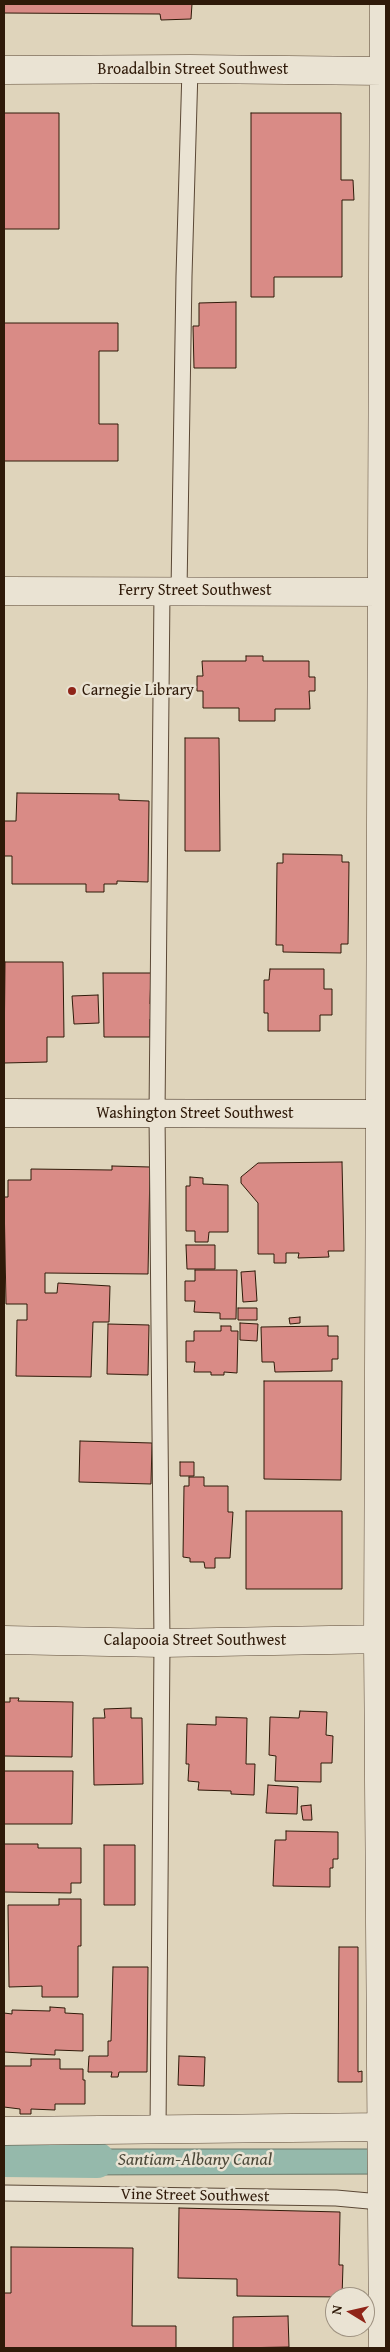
<!DOCTYPE html>
<html>
<head>
<meta charset="utf-8">
<style>
  body { margin:0 }
  #map { position:relative; width:390px; height:2352px; overflow:hidden; background:#dfd4bb; font-family:"Gentium Book Plus",serif }
  canvas { display:block }
  .frame { position:absolute; inset:0; border:5px solid #2f1a09; pointer-events:none }
  .north { position:absolute; left:325px; top:2287px; width:50px; height:50px; box-sizing:border-box; background:#eae3d3; border:1px solid #9f9382; border-radius:50%; rotate:279deg; font-size:14px; font-weight:700; line-height:20px; text-align:center; color:#2f1a09 }
  .north::after { content:''; display:block; margin:auto; width:18px; height:22px; background:#8f2418; clip-path:polygon(50% 0,100% 100%,50% 72%,0 100%) }
</style>
</head>
<body>
<div id="map">
<canvas width="390" height="2352"></canvas>
<div class="frame"></div>
<div class="north">N</div>
</div>
<script>
const ctx = document.querySelector('canvas').getContext('2d');
ctx.lineJoin = 'round';
function fill(path, color) { ctx.fillStyle = color; ctx.fill(path, 'evenodd'); }
const toPath = rows => new Path2D(rows.map(r => 'M' + r).join(''));
function trace(path, color, width, dash) { ctx.strokeStyle = color; ctx.lineWidth = width; ctx.lineCap = dash ? 'butt' : 'round'; ctx.setLineDash(dash || []); ctx.stroke(path); }
function write(font, color, halo, rows, align = 'center') {
  ctx.font = font + ' "Gentium Book Plus",serif'; ctx.lineWidth = 5; ctx.setLineDash([]); ctx.textBaseline = 'middle'; ctx.strokeStyle = halo; ctx.fillStyle = color; for (const [text, x, y, turn = 0] of rows) {
    ctx.save(); ctx.translate(x, y); ctx.rotate((+turn || 0) * Math.PI / 180); ctx.textAlign = isNaN(turn) ? turn : align; if (halo) ctx.strokeText(text, 0, 0); ctx.fillText(text, 0, 0); ctx.restore();
  }
}
const water = toPath([
  [47,2149,386,2149,386,2174,65,2175,49,2169,47,2149]
]);
fill(water, '#95b9ab');
trace(water, '#6c796a', 1);
trace(toPath([
  [4,2159,97,2160]
]), '#95b9ab', 36);
const building = toPath([
  [4,4,192,4,191,19,161,20,160,14,4,13,4,4],
  [4,113,59,113,59,229,4,229,4,113],
  [251,113,341,113,341,180,353,180,354,200,342,200,342,277,274,277,274,297,251,297,251,113],
  [236,302,236,368,194,368,193,326,199,326,199,303,236,302],
  [4,323,118,323,118,351,99,351,99,424,118,424,118,461,4,461,4,323],
  [246,656,263,656,263,661,309,661,309,677,315,677,315,691,309,691,310,709,275,709,275,721,239,721,239,708,203,708,203,691,197,691,197,676,203,676,202,661,246,661,246,656],
  [185,738,219,738,220,851,185,851,185,738],
  [17,793,119,794,119,800,149,801,148,882,117,881,117,884,104,884,104,892,86,892,86,884,12,884,12,856,4,856,4,821,16,821,17,793],
  [283,854,342,855,342,862,349,862,348,944,341,944,341,953,283,952,283,945,276,945,277,863,283,863,283,854],
  [5,962,63,962,64,1037,47,1037,47,1062,4,1063,5,962],
  [270,969,324,969,324,989,332,989,332,1015,320,1015,320,1031,268,1031,268,1013,264,1013,264,980,269,980,270,969],
  [103,973,151,973,150,1004,156,1004,156,1019,150,1019,150,1037,104,1037,103,973],
  [98,995,99,1023,74,1024,72,996,98,995],
  [342,1162,344,1251,328,1251,329,1257,298,1258,299,1253,286,1253,286,1263,274,1263,274,1254,258,1254,258,1203,241,1183,241,1177,258,1163,342,1162],
  [112,1166,150,1167,148,1274,45,1273,45,1293,57,1293,58,1283,110,1286,109,1322,93,1322,91,1377,16,1376,17,1320,27,1320,27,1304,6,1304,4,1197,8,1197,8,1180,31,1180,31,1169,112,1170,112,1166],
  [190,1177,203,1178,203,1184,228,1185,228,1232,209,1232,208,1242,195,1242,195,1231,186,1231,186,1186,190,1186,190,1177],
  [186,1245,215,1245,215,1269,187,1269,186,1245],
  [195,1270,237,1270,236,1319,220,1319,220,1313,194,1312,195,1301,185,1301,185,1281,195,1281,195,1270],
  [255,1271,257,1301,243,1302,241,1272,255,1271],
  [238,1308,257,1308,257,1320,238,1320,238,1308],
  [300,1317,300,1323,290,1324,289,1318,300,1317],
  [240,1323,258,1324,257,1341,240,1340,240,1323],
  [108,1324,149,1325,148,1375,107,1374,108,1324],
  [221,1326,231,1326,231,1331,238,1331,237,1373,224,1372,224,1375,211,1375,211,1372,194,1372,195,1362,186,1362,186,1341,194,1341,194,1331,221,1331,221,1326],
  [328,1326,328,1336,338,1336,338,1359,332,1359,332,1371,275,1372,274,1362,262,1362,261,1327,328,1326],
  [264,1381,342,1381,341,1480,264,1479,264,1381],
  [80,1441,152,1443,151,1484,79,1482,80,1441],
  [180,1462,194,1462,194,1476,180,1476,180,1462],
  [189,1477,204,1477,204,1486,228,1486,228,1512,233,1512,230,1558,215,1558,215,1568,205,1568,204,1562,190,1562,190,1558,183,1557,184,1486,189,1486,189,1477],
  [246,1511,342,1511,342,1589,246,1589,246,1511],
  [10,1698,19,1698,18,1701,73,1702,72,1757,4,1756,4,1702,10,1702,10,1698],
  [131,1708,131,1718,142,1718,143,1784,94,1785,93,1718,105,1718,104,1709,131,1708],
  [300,1711,327,1712,326,1735,333,1736,332,1763,321,1763,321,1782,275,1781,276,1756,269,1755,270,1717,299,1718,300,1711],
  [216,1717,247,1718,246,1764,255,1764,254,1795,231,1794,231,1791,198,1790,199,1782,188,1781,189,1764,186,1764,187,1724,216,1725,216,1717],
  [4,1771,73,1771,72,1824,4,1824,4,1771],
  [268,1785,298,1787,297,1814,266,1813,268,1785],
  [311,1805,312,1820,303,1820,301,1806,311,1805],
  [286,1831,338,1832,338,1859,333,1859,333,1868,330,1868,330,1887,273,1886,275,1840,286,1840,286,1831],
  [4,1844,38,1844,38,1848,81,1848,81,1883,71,1883,71,1893,4,1892,4,1844],
  [104,1845,135,1845,135,1905,104,1905,104,1845],
  [59,1899,81,1899,81,1946,78,1946,78,1997,42,1997,42,1986,9,1987,8,1905,59,1905,59,1899],
  [339,1947,358,1947,358,2072,362,2071,362,2082,338,2082,339,1947],
  [113,1967,148,1967,147,2072,119,2072,118,2077,111,2077,112,2072,88,2072,89,2056,108,2056,108,2041,111,2041,113,1967],
  [50,2007,65,2008,65,2013,83,2014,83,2051,55,2050,55,2055,4,2052,4,2013,12,2014,12,2010,50,2011,50,2007],
  [179,2056,205,2057,204,2086,178,2085,179,2056],
  [31,2059,60,2059,60,2069,83,2069,83,2080,85,2080,85,2104,55,2104,55,2110,31,2109,31,2114,20,2114,20,2109,4,2107,4,2066,31,2066,31,2059],
  [179,2208,340,2212,339,2265,343,2265,342,2297,237,2296,237,2279,178,2278,179,2208],
  [11,2247,133,2248,132,2326,176,2326,176,2348,4,2348,4,2293,11,2293,11,2247],
  [288,2316,289,2347,233,2348,233,2317,288,2316]
]);
fill(building, '#d98b86');
trace(building, '#2f1a09', 1);
const lane = toPath([
  [179,591,184,276,190,69],
  [158,2130,162,1643,157,1114,162,591],
  [4,2193,336,2198,380,2202]
]);
const street = toPath([
  [4,70,190,69,383,71],
  [4,591,386,592],
  [4,1640,162,1643,386,1639],
  [4,2131,386,2127],
  [383,2348,378,1639,384,4]
]);
const secondary = toPath([
  [4,1113,386,1114]
]);
trace(lane, '#5b4836', 17);
trace(street, '#5b4836', 29);
trace(secondary, '#2f1a09', 29);
trace(lane, '#eae3d3', 15);
trace(street, '#eae3d3', 28);
trace(secondary, '#eae3d3', 28);
for (const [x, y, r, color] of [
  [72,691,5,"#8f2418"]
]) { const dot = new Path2D(); dot.arc(x, y, r, 0, 2 * Math.PI); ctx.fillStyle = color; ctx.fill(dot); trace(dot, '#eae3d3', 2); }
write('16px', '#2f1a09', '#eae3d3', [
  ["Broadalbin Street Southwest",193,70],
  ["Ferry Street Southwest",195,591],
  ["Washington Street Southwest",195,1114],
  ["Calapooia Street Southwest",195,1641],
  ["Vine Street Southwest",195,2196,1]
]);
write('16px', '#2f1a09', '#eae3d3', [
  ["Carnegie Library",82,691]
], 'left');
write('italic 18px', '#4e4a3a', '#eae3d3', [
  ["Santiam-Albany Canal",195,2160]
]);
</script>
</body>
</html>
